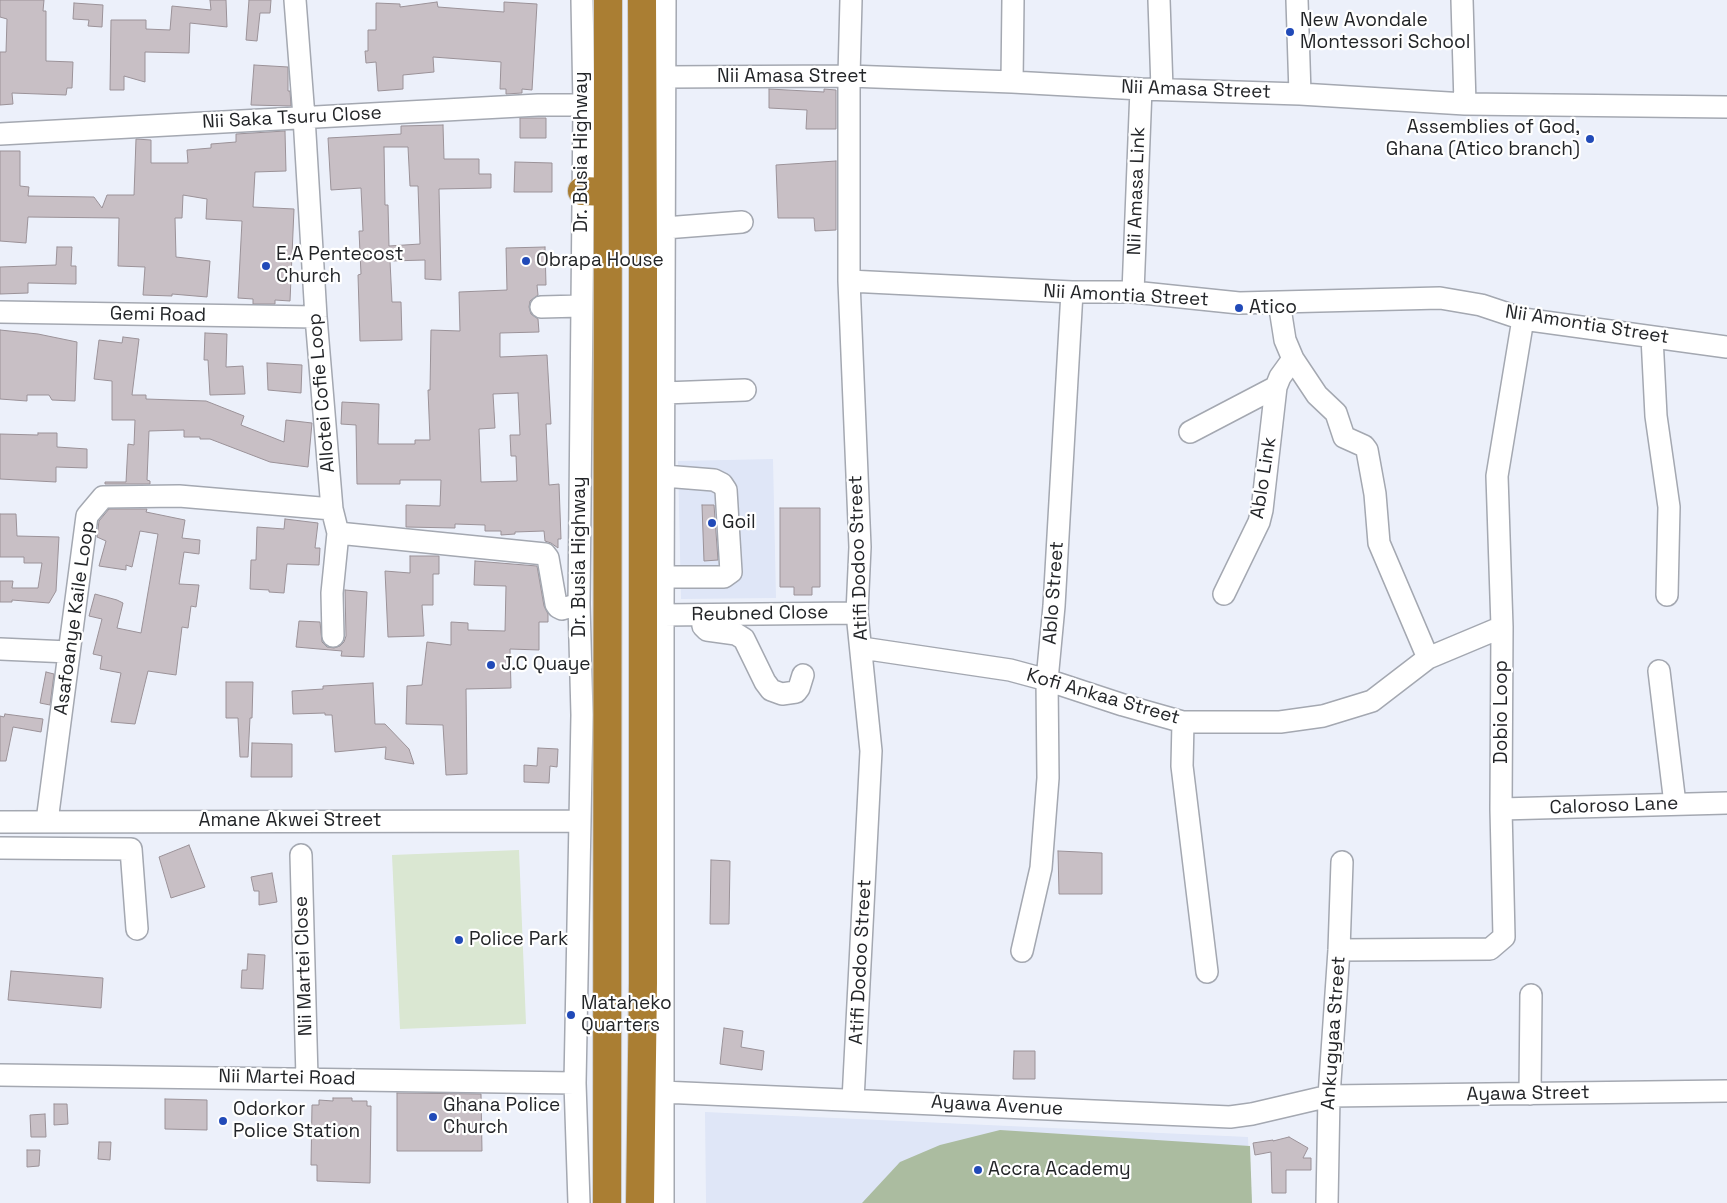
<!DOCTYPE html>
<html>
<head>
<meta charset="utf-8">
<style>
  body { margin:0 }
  canvas { display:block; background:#ecf0fa }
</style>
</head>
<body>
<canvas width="1727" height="1203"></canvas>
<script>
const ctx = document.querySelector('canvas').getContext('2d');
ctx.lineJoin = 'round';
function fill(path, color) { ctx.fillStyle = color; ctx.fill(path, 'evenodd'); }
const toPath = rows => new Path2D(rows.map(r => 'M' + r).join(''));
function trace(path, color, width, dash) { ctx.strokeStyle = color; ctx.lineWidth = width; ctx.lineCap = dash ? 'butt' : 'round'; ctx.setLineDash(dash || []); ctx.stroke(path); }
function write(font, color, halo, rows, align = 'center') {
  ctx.font = font + ' "Space Grotesk",sans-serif'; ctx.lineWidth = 4.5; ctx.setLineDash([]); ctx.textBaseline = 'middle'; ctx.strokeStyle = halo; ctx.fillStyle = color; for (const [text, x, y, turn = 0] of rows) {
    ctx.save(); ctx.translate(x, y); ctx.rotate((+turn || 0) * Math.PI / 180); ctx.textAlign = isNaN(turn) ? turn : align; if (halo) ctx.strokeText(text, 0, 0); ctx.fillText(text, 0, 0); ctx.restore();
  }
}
fill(toPath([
  [773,459,776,598,681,599,678,461],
  [705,1112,1248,1137,1251,1203,706,1203]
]), '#dfe6f7');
fill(toPath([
  [519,850,526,1024,400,1029,392,855]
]), '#dae7d2');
fill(toPath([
  [1000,1130,1250,1146,1252,1203,862,1203,900,1162,940,1145]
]), '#abbca0');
const building = toPath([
  [0,0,44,0,43,11,46,11,46,61,73,62,72,88,67,88,66,95,12,93,13,104,0,105,0,52,6,52,7,19,0,17,0,0],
  [210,0,226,0,227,27,190,23,189,53,145,52,145,82,124,76,124,90,110,90,111,20,146,20,146,29,170,30,172,6,211,10,210,0],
  [249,0,271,0,270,13,260,13,257,41,246,40,249,0],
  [437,2,438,7,504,12,504,2,537,4,532,90,522,89,522,93,506,94,506,89,500,89,501,62,433,57,434,72,403,75,403,89,378,91,376,62,366,63,365,51,368,51,368,30,376,30,376,3,400,4,400,7,437,2],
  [74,3,103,5,102,27,88,26,89,20,73,19,74,3],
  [254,65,288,67,288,91,290,91,291,106,251,105,254,65],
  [769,89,824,92,824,89,836,90,836,129,806,129,807,110,769,108,769,89],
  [520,118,546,118,546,138,520,138,520,118],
  [443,125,444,159,479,159,479,174,491,174,491,188,439,189,441,280,425,279,425,260,390,261,392,302,401,302,402,340,360,341,358,275,361,274,359,231,363,231,361,188,331,190,328,138,401,134,401,126,443,125],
  [384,147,408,147,410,186,418,186,420,244,389,246,388,205,385,205,384,147],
  [285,131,286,171,255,172,253,207,294,209,290,301,275,300,275,304,253,304,253,299,238,298,242,221,206,219,207,199,183,195,182,218,175,218,176,257,210,261,207,297,172,294,172,296,143,295,145,267,118,266,119,218,28,217,26,243,0,241,0,151,20,151,20,186,29,187,28,196,94,197,102,208,107,195,134,195,136,139,151,140,151,163,188,163,187,150,211,148,211,144,236,142,236,134,285,131],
  [836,161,836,230,815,231,814,218,778,218,776,165,836,161],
  [515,162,552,163,552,192,514,192,515,162],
  [57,247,72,247,71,266,76,266,76,284,28,283,28,293,0,294,0,267,56,265,57,247],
  [545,247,546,285,537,285,538,295,530,301,529,307,531,314,538,319,539,332,500,333,500,357,547,355,551,424,546,424,549,485,559,484,561,539,558,539,558,548,551,543,545,541,544,531,515,532,515,534,501,535,501,531,485,531,485,525,455,524,455,528,406,527,406,505,440,506,441,480,400,480,400,484,357,484,356,425,341,424,342,402,379,404,378,444,415,444,415,440,430,440,428,390,430,390,431,330,460,331,459,292,507,290,506,248,545,247],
  [518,393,520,435,510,435,511,456,516,456,517,481,481,482,479,429,495,428,493,394,518,393],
  [0,330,38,334,77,342,75,401,52,400,49,395,27,395,27,401,0,399,0,330],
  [205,333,227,334,226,367,243,366,245,394,210,395,208,360,204,360,205,333],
  [123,337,139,339,132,395,146,395,146,399,206,401,244,416,241,425,284,442,286,420,312,423,308,467,270,462,210,439,200,439,200,437,184,437,184,430,149,431,147,480,150,481,150,484,105,484,105,482,126,482,128,444,134,445,135,420,112,420,112,381,94,379,99,340,122,343,123,337],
  [267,363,302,365,301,393,268,390,267,363],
  [38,433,57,433,57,447,87,449,87,468,56,467,56,482,0,479,0,434,38,435,38,433],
  [702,505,714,505,718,560,704,561,702,505],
  [780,508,820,508,820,587,812,587,812,595,794,595,794,587,780,587,780,508],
  [109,509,147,509,146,512,185,520,182,538,200,540,199,554,184,552,179,584,199,585,196,607,191,606,188,628,182,627,176,675,148,671,135,724,111,722,121,673,100,669,102,656,93,654,102,619,89,616,95,594,117,600,123,603,117,628,141,633,158,534,140,531,132,567,126,565,126,570,99,566,106,541,97,537,99,521,109,509],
  [0,514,16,514,17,536,59,537,56,591,49,603,12,600,12,602,0,602,0,581,13,581,12,588,38,588,42,563,24,563,24,557,0,557,0,514],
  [285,519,318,523,315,548,320,548,319,565,287,564,284,593,269,592,269,590,250,589,251,560,256,560,257,527,284,529,285,519],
  [410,556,439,556,439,574,433,574,433,605,422,605,424,636,388,637,385,571,410,573,410,556],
  [475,561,537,566,544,606,548,614,548,622,539,622,539,650,510,649,511,688,466,689,467,774,446,775,443,725,406,724,407,686,422,685,427,642,451,645,451,622,468,623,468,630,505,631,506,586,474,585,475,561],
  [345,590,367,592,364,657,341,656,342,651,296,647,299,621,320,622,322,642,327,647,334,648,340,646,344,642,346,636,345,590],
  [46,672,54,674,50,705,40,703,46,672],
  [226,682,253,682,252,718,250,718,248,757,240,757,238,718,226,718,226,682],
  [373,683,375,724,385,724,409,749,414,764,385,759,386,747,335,752,332,715,325,715,325,713,293,714,292,691,323,689,323,686,373,683],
  [5,714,43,719,41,732,13,727,6,761,0,761,0,716,4,717,5,714],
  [252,743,292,744,292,777,251,777,252,743],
  [538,748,558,749,557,767,550,766,549,783,524,782,524,765,537,766,538,748],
  [189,845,205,887,171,898,159,857,189,845],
  [1058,851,1102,853,1102,894,1059,894,1058,851],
  [711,860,730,861,729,924,710,924,711,860],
  [272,873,277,902,259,905,259,891,254,891,251,877,272,873],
  [248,954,265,955,263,989,241,988,242,970,247,970,248,954],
  [11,971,103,978,101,1008,8,1000,11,971],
  [724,1028,743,1031,741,1047,764,1051,762,1070,720,1064,724,1028],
  [1014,1051,1035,1051,1035,1079,1013,1079,1014,1051],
  [397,1093,481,1094,482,1151,397,1151,397,1093],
  [333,1098,352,1098,352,1101,367,1101,367,1106,371,1106,370,1183,317,1181,317,1165,311,1165,312,1105,319,1105,319,1100,333,1101,333,1098],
  [165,1099,207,1100,207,1130,165,1129,165,1099],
  [54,1104,67,1104,68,1124,54,1125,54,1104],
  [45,1114,46,1137,31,1137,30,1115,45,1114],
  [1289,1137,1308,1148,1303,1158,1311,1158,1311,1170,1286,1170,1286,1193,1272,1193,1271,1152,1255,1155,1253,1143,1273,1140,1273,1141,1289,1137],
  [99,1142,111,1142,110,1160,98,1159,99,1142],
  [27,1150,40,1150,39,1166,27,1167,27,1150]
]);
fill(building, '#c8bfc5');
trace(building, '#9b9298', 1);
const minor = toPath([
  [295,0,304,117,316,317,332,509,338,533,332,593,333,636],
  [851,0,849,76,849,281,860,547,857,613,871,751,853,1100],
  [1159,0,1162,89],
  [1297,0,1300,94],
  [1462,0,1465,104],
  [666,77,849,76,1012,82,1141,89,1300,94,1465,104,1727,107],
  [1012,82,1013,0],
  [0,134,538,105,584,105],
  [665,228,742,222],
  [849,281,1072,292,1133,292,1239,303,1440,298,1481,305,1523,319,1727,347],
  [1133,292,1141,89],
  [1279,302,1285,340,1293,359,1317,395,1336,413,1344,437,1364,446,1367,450,1375,494,1379,543,1428,658],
  [541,307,581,306],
  [0,312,316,317],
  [1652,337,1656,416,1669,507,1667,595],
  [664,393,745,390],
  [1190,432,1276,387],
  [338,533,545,554,548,558,556,604,558,607,562,609,579,604],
  [664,577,724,577,731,572,726,490,722,484,714,480,664,476],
  [1224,594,1259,522,1262,510,1276,387,1280,377,1293,359],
  [663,615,857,613],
  [702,615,703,626,707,630,736,634,744,639,765,682,771,690,782,694,796,692,799,688,803,675],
  [862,648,1010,670,1047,680,1123,705,1183,722,1280,722,1323,716,1372,701,1428,658,1502,627],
  [0,649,69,652],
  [1659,671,1675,804],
  [1183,722,1182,766,1207,972],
  [1501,809,1727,803],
  [47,821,87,516,103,497,179,496,332,509],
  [0,822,580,821],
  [0,848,131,849,137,929],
  [301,855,307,1078],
  [1339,950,1490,949,1504,937,1501,809,1502,627,1497,476,1523,319],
  [1022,951,1041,868,1048,778,1047,680,1054,606,1072,292],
  [0,1075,575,1083],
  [662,1092,1230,1117,1252,1114,1329,1096,1727,1091],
  [1530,1094,1531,995],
  [579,1203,575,1083,582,715,579,604,584,105,582,0],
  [663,1203,663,615,665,0],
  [1327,1203,1329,1096,1339,950,1342,862]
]);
const highway = toPath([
  [582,191,607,192],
  [607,1203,608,0],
  [640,1203,643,983,643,256,642,0]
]);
trace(minor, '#a4a8b1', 24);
trace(highway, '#cfcfd0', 30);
trace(minor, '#fff', 21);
trace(highway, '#aa7e33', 28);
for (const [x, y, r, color] of [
  [1290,32,5,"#214ab8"],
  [1590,139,5,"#214ab8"],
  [526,261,5,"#214ab8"],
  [266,266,5,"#214ab8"],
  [1239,308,5,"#214ab8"],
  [712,523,5,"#214ab8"],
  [491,665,5,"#214ab8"],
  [459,940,5,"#214ab8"],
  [571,1015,5,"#214ab8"],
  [433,1117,5,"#214ab8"],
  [223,1121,5,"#214ab8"],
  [978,1170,5,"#214ab8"]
]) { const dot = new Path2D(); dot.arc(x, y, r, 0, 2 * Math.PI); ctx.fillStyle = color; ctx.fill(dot); trace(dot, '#fff', 2); }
write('19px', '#232528', '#fff', [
  ["New Avondale",1300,21],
  ["Montessori School",1300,43],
  ["Assemblies of God,",1580,128,"right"],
  ["Ghana (Atico branch)",1580,150,"right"],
  ["E.A Pentecost",276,255],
  ["Church",276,277],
  ["Obrapa House",536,261],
  ["Atico",1249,308],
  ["Goil",722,523],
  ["J.C Quaye",501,665],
  ["Police Park",469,940],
  ["Mataheko",581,1004],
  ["Quarters",581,1026],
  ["Ghana Police",443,1106],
  ["Church",443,1128],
  ["Odorkor",233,1110],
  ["Police Station",233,1132],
  ["Accra Academy",988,1170]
], 'left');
write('19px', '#232528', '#fff', [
  ["Nii Amasa Street",792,77],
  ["Nii Amasa Street",1196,90,2],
  ["Nii Saka Tsuru Close",292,118,-3],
  ["Dr. Busia Highway",582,152,-90],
  ["Nii Amasa Link",1137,191,-88],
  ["Nii Amontia Street",1126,296,3],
  ["Gemi Road",158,315,1],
  ["Nii Amontia Street",1587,325,9],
  ["Allotei Cofie Loop",322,393,-95],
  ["Ablo Link",1264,478,-81],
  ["Dr. Busia Highway",580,557,-90],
  ["Atifi Dodoo Street",859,558,-92],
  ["Ablo Street",1054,593,-86],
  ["Reubned Close",760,614,-1],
  ["Asafoanye Kaile Loop",75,618,-82],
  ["Kofi Ankaa Street",1103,697,16],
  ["Dobio Loop",1502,712,-90],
  ["Caloroso Lane",1614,806,-2],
  ["Amane Akwei Street",290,821],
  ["Atifi Dodoo Street",861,962,-87],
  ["Nii Martei Close",304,966,-92],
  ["Ankugyaa Street",1334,1033,-86],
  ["Nii Martei Road",287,1078,1],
  ["Ayawa Street",1528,1094,-1],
  ["Ayawa Avenue",997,1106,3]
]);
</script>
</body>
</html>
